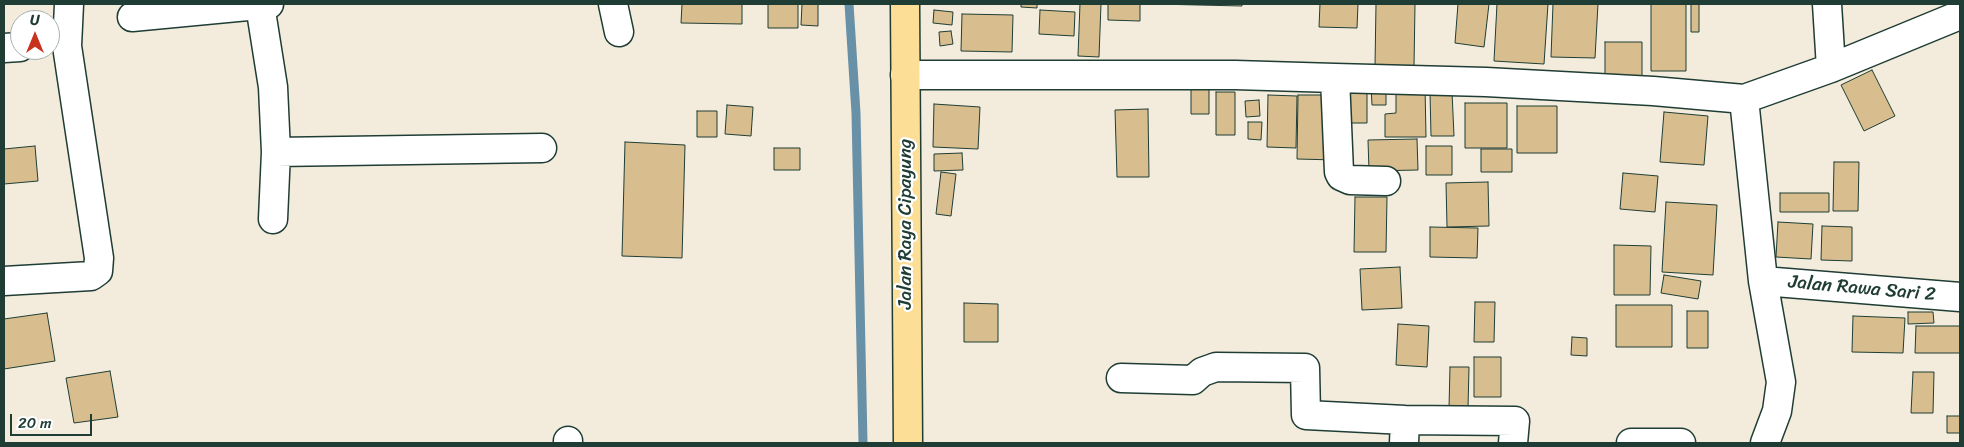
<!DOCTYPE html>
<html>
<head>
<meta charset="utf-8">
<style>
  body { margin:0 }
  #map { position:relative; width:1964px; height:447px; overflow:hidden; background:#f3ecdd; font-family:Sriracha,sans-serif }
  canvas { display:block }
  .frame { position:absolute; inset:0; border:5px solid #1f3d34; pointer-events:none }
  .north { position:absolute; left:10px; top:10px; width:50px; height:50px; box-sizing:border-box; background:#fff; border:1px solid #a5b1ae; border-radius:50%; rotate:0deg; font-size:14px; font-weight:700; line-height:20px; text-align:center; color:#1f3d34 }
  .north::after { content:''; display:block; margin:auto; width:18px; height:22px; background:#c8321e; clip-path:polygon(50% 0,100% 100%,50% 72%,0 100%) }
  .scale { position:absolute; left:10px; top:414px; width:82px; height:22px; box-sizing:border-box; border:2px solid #1f3d34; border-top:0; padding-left:6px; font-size:15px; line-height:18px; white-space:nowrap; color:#1f3d34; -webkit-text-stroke:4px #fff; paint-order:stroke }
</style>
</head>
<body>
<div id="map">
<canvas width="1964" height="447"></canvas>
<div class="frame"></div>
<div class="north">U</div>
<div class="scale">20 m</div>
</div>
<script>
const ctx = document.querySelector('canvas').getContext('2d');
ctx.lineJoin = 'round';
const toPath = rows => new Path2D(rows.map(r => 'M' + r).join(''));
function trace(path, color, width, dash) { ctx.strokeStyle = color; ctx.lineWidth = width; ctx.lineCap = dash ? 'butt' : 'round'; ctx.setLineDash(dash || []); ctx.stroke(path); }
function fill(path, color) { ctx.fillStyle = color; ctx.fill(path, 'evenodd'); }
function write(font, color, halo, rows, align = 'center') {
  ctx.font = font + ' Sriracha,sans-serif'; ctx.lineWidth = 4.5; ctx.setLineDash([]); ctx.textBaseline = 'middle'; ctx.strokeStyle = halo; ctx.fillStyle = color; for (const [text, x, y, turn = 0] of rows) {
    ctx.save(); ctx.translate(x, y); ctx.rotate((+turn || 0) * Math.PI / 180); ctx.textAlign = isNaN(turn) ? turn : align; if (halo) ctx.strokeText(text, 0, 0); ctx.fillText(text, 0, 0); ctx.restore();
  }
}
trace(toPath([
  [849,4,856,113,863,443]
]), '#6890a7', 9);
const building = toPath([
  [682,4,742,4,742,24,681,23,682,4],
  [768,4,798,4,798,28,768,28,768,4],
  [802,4,818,4,818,26,801,25,802,4],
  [1021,4,1037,4,1037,8,1021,7,1021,4],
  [1080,4,1101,4,1099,57,1078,56,1080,4],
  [1108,4,1140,4,1140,21,1108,20,1108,4],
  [1155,4,1242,4,1242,6,1155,4],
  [1320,4,1358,4,1357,28,1319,27,1320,4],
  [1376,4,1415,4,1414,67,1375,66,1376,4],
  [1458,4,1489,4,1484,47,1455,43,1458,4],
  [1497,4,1548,4,1544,64,1494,61,1497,4],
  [1553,4,1598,4,1595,58,1551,57,1553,4],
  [1651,4,1686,4,1686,71,1651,71,1651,4],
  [1691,4,1699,4,1699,32,1691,32,1691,4],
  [934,10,953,12,952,25,933,23,934,10],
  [1040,10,1075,12,1074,36,1039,34,1040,10],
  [962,14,1013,15,1012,52,961,51,962,14],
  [951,31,953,44,940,46,939,32,951,31],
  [1605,42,1642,42,1642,77,1605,77,1605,42],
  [1872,70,1895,116,1864,131,1841,85,1872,70],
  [1191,86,1209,86,1209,114,1191,114,1191,86],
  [1371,86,1386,86,1386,105,1372,105,1371,86],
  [1345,87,1367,88,1367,123,1345,123,1345,87],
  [1396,87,1425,87,1426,137,1385,137,1385,114,1396,113,1396,87],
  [1216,92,1235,92,1235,135,1216,135,1216,92],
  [1430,92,1452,92,1454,136,1431,136,1430,92],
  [1268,95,1297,96,1296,148,1267,147,1268,95],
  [1298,95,1326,95,1336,160,1297,159,1298,95],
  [1259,100,1260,116,1246,117,1245,101,1259,100],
  [1465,103,1507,103,1507,148,1465,148,1465,103],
  [934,104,980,107,978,149,933,147,934,104],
  [727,105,753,107,751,136,725,134,727,105],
  [1517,106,1557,106,1557,153,1517,153,1517,106],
  [1148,109,1149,177,1117,177,1115,110,1148,109],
  [697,111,717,111,717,137,697,137,697,111],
  [1664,112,1708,116,1704,165,1660,162,1664,112],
  [1248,122,1262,122,1261,140,1248,139,1248,122],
  [1417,139,1418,170,1369,171,1368,140,1417,139],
  [625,142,685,145,682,258,622,256,625,142],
  [35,146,38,181,4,184,4,149,35,146],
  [1426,146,1452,146,1452,175,1426,175,1426,146],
  [774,148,800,148,800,170,774,170,774,148],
  [1481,149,1512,149,1512,172,1481,172,1481,149],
  [962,153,963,170,934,171,934,154,962,153],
  [1834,162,1859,162,1858,211,1833,211,1834,162],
  [941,172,956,174,951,216,936,214,941,172],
  [1623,173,1658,176,1655,212,1620,209,1623,173],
  [1488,182,1489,226,1447,227,1446,183,1488,182],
  [1780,193,1829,193,1829,212,1780,212,1780,193],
  [1355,197,1387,197,1386,252,1354,252,1355,197],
  [1666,202,1717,205,1713,275,1662,272,1666,202],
  [1778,222,1813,224,1811,259,1776,257,1778,222],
  [1822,226,1852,227,1852,261,1821,260,1822,226],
  [1430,227,1478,228,1477,258,1430,257,1430,227],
  [1614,245,1651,246,1650,295,1614,295,1614,245],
  [1400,267,1402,308,1362,310,1360,269,1400,267],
  [1664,275,1701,281,1698,299,1661,293,1664,275],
  [1475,302,1495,302,1494,342,1474,342,1475,302],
  [964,303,998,304,998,342,964,342,964,303],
  [1616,305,1672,305,1672,347,1616,347,1616,305],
  [1687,311,1708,311,1708,348,1687,348,1687,311],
  [1908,312,1933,312,1934,323,1908,324,1908,312],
  [47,313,55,361,4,369,4,319,47,313],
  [1853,316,1905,318,1903,353,1852,352,1853,316],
  [1398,324,1429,326,1427,367,1396,365,1398,324],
  [1916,326,1960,326,1960,353,1915,353,1916,326],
  [1572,337,1587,338,1587,356,1571,355,1572,337],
  [1474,357,1501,357,1501,397,1474,397,1474,357],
  [1450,367,1469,367,1468,408,1449,408,1450,367],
  [110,371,118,417,74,423,66,378,110,371],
  [1913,372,1934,372,1933,413,1911,413,1913,372],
  [1947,416,1960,416,1960,433,1947,433,1947,416]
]);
fill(building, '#d8be8e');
trace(building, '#1f3d34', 1);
const minor = toPath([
  [613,4,619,32],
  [1827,4,1831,68],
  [260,5,273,87,276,152,273,219],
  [132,17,269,4],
  [4,48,20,47],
  [905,75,1235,75,1335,78,1486,82,1653,91,1744,99,1831,68,1960,15],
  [1335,78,1339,172,1341,176,1350,180,1386,181],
  [1744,99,1763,281,1781,382,1777,411,1765,443],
  [276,152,542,148],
  [4,281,91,276,98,271,99,258,67,46,69,4],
  [1763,281,1960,297],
  [1121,378,1193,380,1202,372,1216,367,1305,368,1306,415,1405,420,1515,421,1513,443],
  [568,441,568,443],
  [1404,443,1405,420],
  [1631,443,1681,443]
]);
const major = toPath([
  [905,4,908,443]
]);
trace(minor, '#1f3d34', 31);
trace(major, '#1f3d34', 31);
trace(minor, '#fff', 28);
trace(major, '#fcde96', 28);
write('19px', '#1f3d34', '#fff', [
  ["Jalan Raya Cipayung",906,224,-90],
  ["Jalan Rawa Sari 2",1862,289,5]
]);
</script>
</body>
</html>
